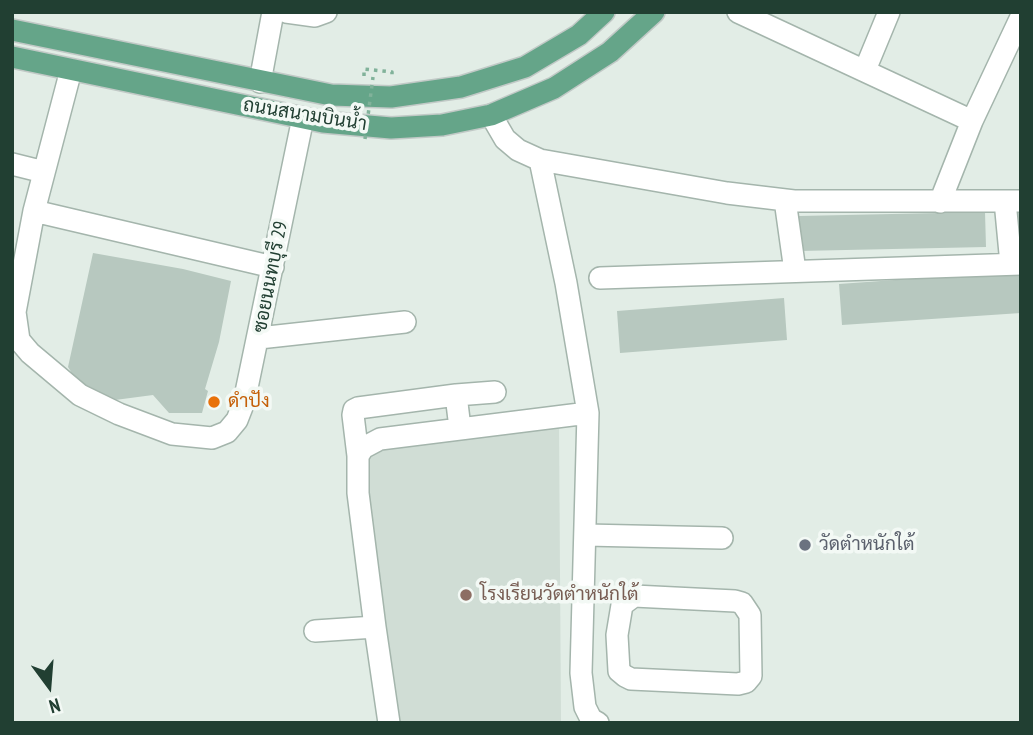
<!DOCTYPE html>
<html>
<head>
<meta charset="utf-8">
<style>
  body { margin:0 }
  #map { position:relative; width:1033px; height:735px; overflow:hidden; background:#e2ede6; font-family:"PT Sans Narrow",sans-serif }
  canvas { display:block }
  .frame { position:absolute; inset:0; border:14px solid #213f32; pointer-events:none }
  .north { position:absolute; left:14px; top:651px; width:70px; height:70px; -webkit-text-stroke:5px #f3f9f5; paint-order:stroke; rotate:164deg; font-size:19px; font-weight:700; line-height:28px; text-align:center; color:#213f32 }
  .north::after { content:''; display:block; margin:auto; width:24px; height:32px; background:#213f32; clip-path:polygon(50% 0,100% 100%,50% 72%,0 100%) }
</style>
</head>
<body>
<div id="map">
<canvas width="1033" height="735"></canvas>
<div class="frame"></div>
<div class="north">N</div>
</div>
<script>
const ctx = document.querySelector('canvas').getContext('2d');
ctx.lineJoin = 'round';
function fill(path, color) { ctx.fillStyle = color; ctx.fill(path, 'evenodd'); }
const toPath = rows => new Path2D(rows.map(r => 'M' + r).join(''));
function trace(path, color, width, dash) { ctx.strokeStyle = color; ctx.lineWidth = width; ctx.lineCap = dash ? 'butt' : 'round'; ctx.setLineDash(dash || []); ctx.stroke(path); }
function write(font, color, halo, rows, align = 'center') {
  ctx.font = font + ' "PT Sans Narrow",Sarabun,sans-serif'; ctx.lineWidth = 7; ctx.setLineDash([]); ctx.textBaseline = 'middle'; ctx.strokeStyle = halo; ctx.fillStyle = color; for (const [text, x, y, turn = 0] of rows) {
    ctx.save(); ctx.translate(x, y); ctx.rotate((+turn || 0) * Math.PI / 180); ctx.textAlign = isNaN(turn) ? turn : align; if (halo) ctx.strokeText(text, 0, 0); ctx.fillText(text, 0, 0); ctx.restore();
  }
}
fill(toPath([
  [559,423,561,723,390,723,355,467,364,446]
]), '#d0ddd5');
fill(toPath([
  [985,212,986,247,799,251,799,216],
  [1012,212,1021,212,1021,245,1012,245],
  [93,253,183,269,231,281,219,342,205,389,208,391,202,413,169,413,153,395,115,400,82,389,68,367],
  [1021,271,1021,313,842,325,839,284],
  [784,298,787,340,620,353,617,311]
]), '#b7c8bf');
const minor = toPath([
  [286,12,315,16,326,12],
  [738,12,972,121],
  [71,70,34,211,15,312,19,340,30,353,80,395,119,414,172,434,212,438,227,432,237,420,244,402,303,118],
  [865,70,889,12],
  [260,82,273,12],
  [491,115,505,139,518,150,540,160,727,193,794,201,1021,201],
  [540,160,566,283,588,413,581,673,585,707,591,719,598,723],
  [12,164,44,172],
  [785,200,795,271],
  [1005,201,1011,264],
  [940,202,972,121,1021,17],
  [34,211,273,267],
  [600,278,1021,264],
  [259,338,405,322],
  [456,395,495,392],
  [358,456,353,415,354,410,358,408,456,395,460,428],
  [586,535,722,538],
  [634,596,735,601,742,603,750,615,751,676,746,682,738,684,631,679,625,676,619,671,617,635,622,605,634,596],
  [315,631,375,627],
  [389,723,375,627,358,493,358,456,363,448,380,439,588,413]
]);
const major = toPath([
  [12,30,331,95,391,97,461,87,525,67,579,35,604,12],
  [12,57,323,122,391,128,442,125,491,115,554,88,610,52,654,12]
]);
trace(minor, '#a4b5ac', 24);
trace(major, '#c1c9c6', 24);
trace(toPath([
  [364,76,364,69,392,72,392,76]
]), '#81b29a', 3.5, [3.5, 5]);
trace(minor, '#fff', 21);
trace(major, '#65a589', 21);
trace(toPath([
  [365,139,373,77]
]), '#81b29a', 3.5, [3.5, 5]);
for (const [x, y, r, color] of [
  [214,402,7,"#e8710a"],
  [805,545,7,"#6b7280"],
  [466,595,7,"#8d6e63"]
]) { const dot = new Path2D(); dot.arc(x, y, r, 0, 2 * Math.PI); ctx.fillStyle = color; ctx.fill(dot); trace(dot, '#f3f9f5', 2.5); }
write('19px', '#213f32', '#f3f9f5', [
  ["ถนนสนามบินน้ำ",305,115,9],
  ["ซอยนนทบุรี 29",271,277,-79]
]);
write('19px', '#c56008', '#f3f9f5', [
  ["ดำปัง",228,402]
], 'left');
write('19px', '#5b616d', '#f3f9f5', [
  ["วัดตำหนักใต้",819,545]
], 'left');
write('19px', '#785e54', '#f3f9f5', [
  ["โรงเรียนวัดตำหนักใต้",480,595]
], 'left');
</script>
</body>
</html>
